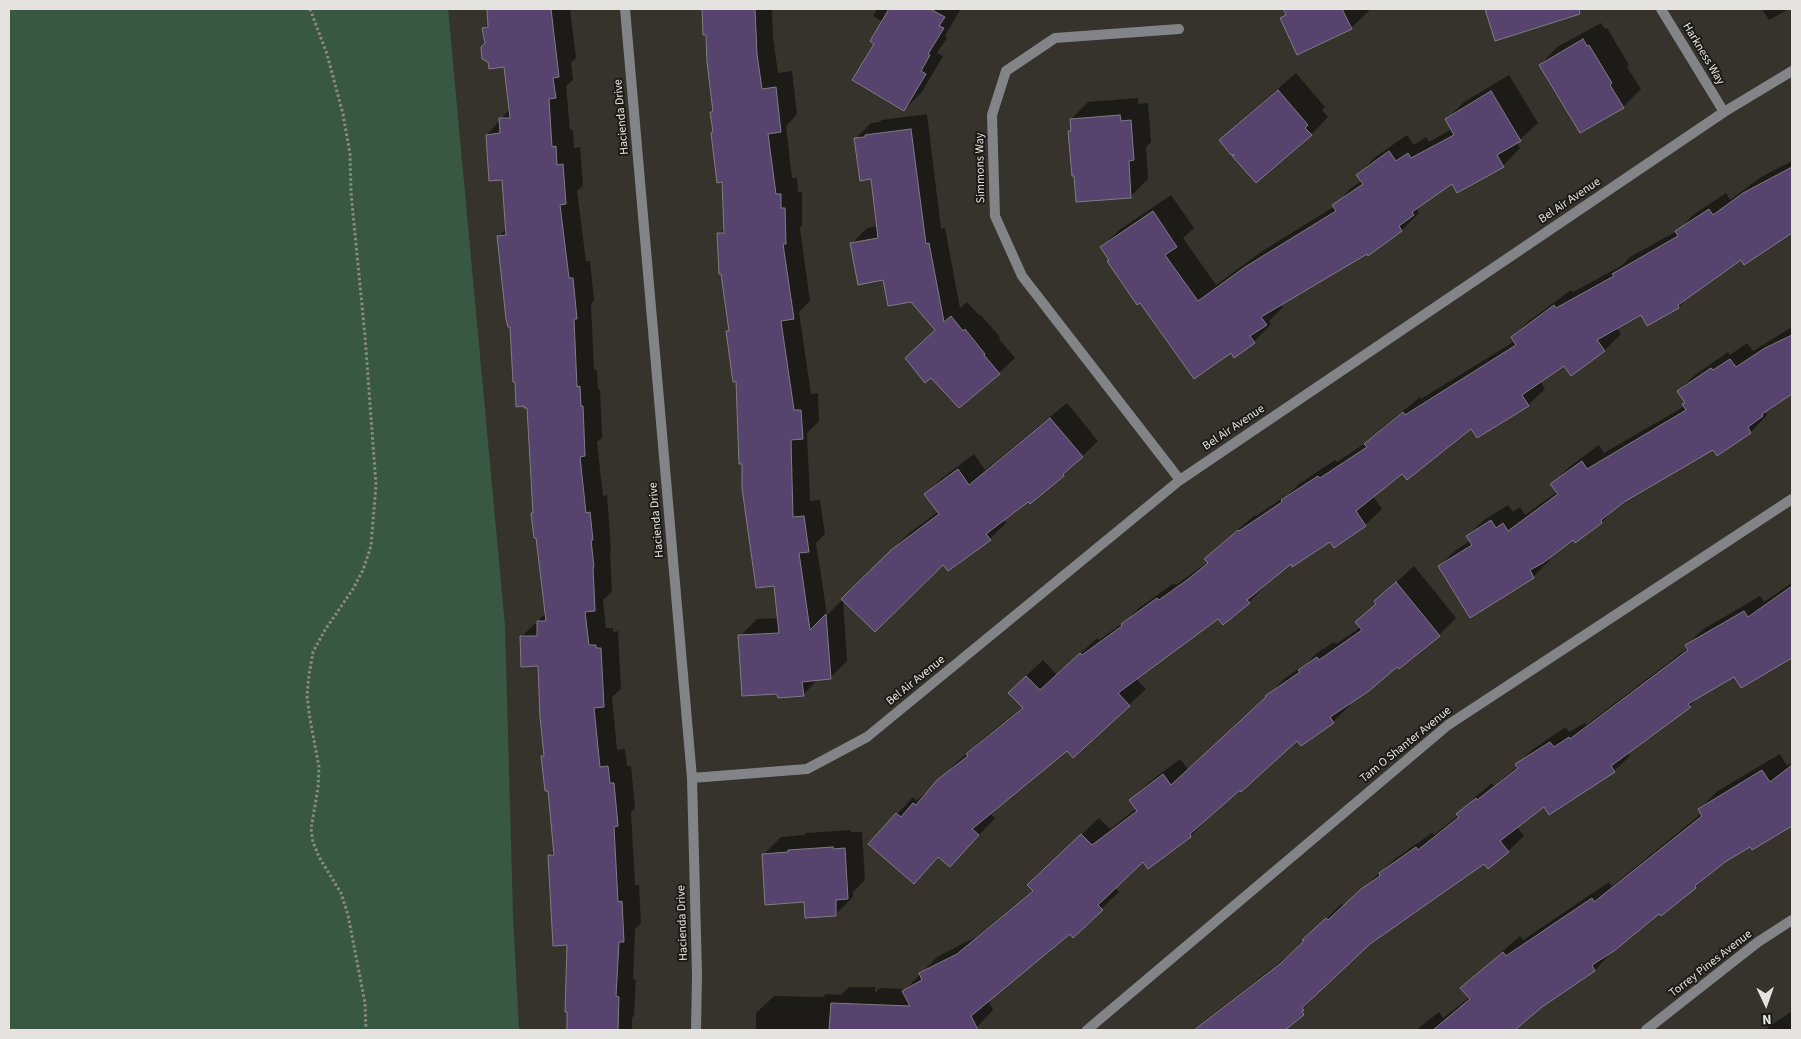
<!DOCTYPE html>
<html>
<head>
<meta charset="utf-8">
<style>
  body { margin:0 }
  #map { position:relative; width:1801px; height:1039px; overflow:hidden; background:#36332d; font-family:"Source Sans 3",sans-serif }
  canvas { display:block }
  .frame { position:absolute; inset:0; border:10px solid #e5e3df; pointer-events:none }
  .north { position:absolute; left:1741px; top:979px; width:50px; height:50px; -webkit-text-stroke:4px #1c1b18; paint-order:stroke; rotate:177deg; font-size:14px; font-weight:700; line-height:20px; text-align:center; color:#e5e3df }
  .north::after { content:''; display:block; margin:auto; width:18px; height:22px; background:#e5e3df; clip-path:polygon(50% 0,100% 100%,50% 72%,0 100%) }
</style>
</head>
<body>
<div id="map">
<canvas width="1801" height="1039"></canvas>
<div class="frame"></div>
<div class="north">N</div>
</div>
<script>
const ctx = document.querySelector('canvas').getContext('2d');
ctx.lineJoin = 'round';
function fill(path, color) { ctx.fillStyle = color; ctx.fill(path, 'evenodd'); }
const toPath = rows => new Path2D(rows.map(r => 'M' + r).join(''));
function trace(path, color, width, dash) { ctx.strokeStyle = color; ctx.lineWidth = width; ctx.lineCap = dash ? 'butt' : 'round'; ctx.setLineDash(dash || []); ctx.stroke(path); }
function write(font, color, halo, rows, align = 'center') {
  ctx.font = font + ' "Source Sans 3",sans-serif'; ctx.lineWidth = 4; ctx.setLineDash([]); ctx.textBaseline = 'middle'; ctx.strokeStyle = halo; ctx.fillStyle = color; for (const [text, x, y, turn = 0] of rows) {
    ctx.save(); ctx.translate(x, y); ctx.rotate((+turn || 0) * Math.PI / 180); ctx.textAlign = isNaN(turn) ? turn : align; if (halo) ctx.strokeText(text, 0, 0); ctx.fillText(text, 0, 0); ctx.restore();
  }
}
fill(toPath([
  [9,9,448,9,505,626,513,915,519,1030,9,1030]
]), '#385843');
fill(toPath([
  [488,9,570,9,576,58,571,63,573,80,566,86,570,130,573,130,574,148,580,147,583,186,577,191,586,261,590,261,594,300,591,304,594,370,597,370,598,389,600,389,602,438,597,442,603,496,607,495,611,549,610,550,612,592,603,600,606,628,613,628,613,632,618,631,621,689,612,697,617,750,625,749,627,766,631,766,635,808,631,812,635,885,639,885,641,923,635,929,633,979,636,980,634,1015,632,1018,632,1030,567,1030,568,944,550,855,555,850,549,790,542,756,545,753,539,665,521,637,546,613,534,512,528,407,511,325,498,237,507,228,504,179,487,135,510,109,505,65,486,44,484,28,489,23],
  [703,9,772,9,773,37,778,73,792,71,797,114,786,126,792,178,797,178,798,192,802,192,802,226,800,228,810,301,799,312,811,394,818,393,819,421,807,433,810,501,820,500,825,534,816,543,827,615,843,599,847,661,830,678,818,679,803,695,740,636,757,619,779,618,775,584,727,332,730,330,719,234,725,228,723,181,711,112,714,110,707,34,704,34],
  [877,9,958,9,960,10,945,36,947,38,937,53,943,56,922,92,904,110,876,44,883,22,873,16],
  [1282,9,1368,9,1369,11,1351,28,1281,18,1285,15],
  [1486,9,1557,9,1540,25,1496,39],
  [1762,9,1789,9,1769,20],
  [1601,23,1605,29,1607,28,1629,65,1627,67,1641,89,1623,107,1580,132,1540,65,1557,47],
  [1296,73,1325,107,1322,110,1328,117,1311,135,1237,154,1220,140,1238,123],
  [1509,75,1538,123,1517,142,1520,148,1503,166,1453,182,1425,201,1417,210,1419,213,1402,230,1369,254,1368,252,1281,304,1283,307,1269,321,1271,324,1254,342,1231,351,1110,259,1102,247,1119,230,1171,195,1194,228,1183,238,1216,285,1264,250,1335,206,1351,188,1362,181,1358,175,1375,157,1407,135,1414,145,1426,137,1429,142,1452,129,1447,119,1464,102],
  [1138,98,1138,104,1148,103,1151,142,1146,147,1148,179,1131,196,1069,132,1072,129,1071,119,1088,102],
  [927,114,941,229,945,228,960,308,967,302,980,316,981,315,1000,337,999,339,1015,358,999,373,931,376,936,329,912,300,884,279,851,244,867,228,878,226,872,178,855,139,871,123,879,122,882,120],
  [1792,161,1792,232,1741,259,1693,292,1679,307,1641,313,1616,327,1621,334,1605,350,1571,374,1564,364,1540,381,1545,389,1528,405,1471,427,1403,472,1373,496,1382,509,1365,525,1334,546,1330,540,1291,562,1264,585,1265,586,1249,602,1218,618,1135,678,1146,689,1129,705,1073,756,1067,750,990,814,995,818,950,866,939,856,914,882,897,814,913,797,917,801,930,788,932,789,955,764,984,738,1023,707,1026,676,1043,660,1057,675,1097,638,1099,640,1127,620,1139,608,1174,583,1176,585,1205,564,1208,562,1206,559,1222,543,1255,515,1256,516,1290,493,1299,484,1335,460,1337,462,1370,440,1382,428,1420,397,1421,399,1515,341,1512,337,1529,321,1571,290,1573,292,1621,266,1630,257,1679,230,1693,215,1726,193,1730,200,1761,177],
  [1792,327,1792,392,1771,407,1765,412,1767,415,1751,432,1718,454,1714,448,1618,505,1602,522,1574,539,1548,558,1550,560,1533,577,1439,566,1456,550,1470,541,1467,536,1484,520,1508,505,1513,512,1520,507,1525,515,1557,492,1552,485,1568,468,1599,445,1604,453,1685,406,1686,402,1678,391,1695,375,1728,352,1730,355,1747,343,1753,351],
  [1067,403,1098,441,1063,475,1003,519,1006,523,990,539,948,569,943,563,843,599,908,534,939,511,926,494,941,479,974,454,985,470],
  [1414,566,1456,618,1439,635,1349,703,1350,705,1333,722,1297,739,1206,818,1207,819,1191,836,1149,867,1143,860,1115,888,1119,892,1073,936,1070,933,988,1000,993,1010,977,1027,971,1030,876,1030,874,1025,874,1030,756,1030,756,1013,774,996,823,997,826,994,841,995,849,987,875,987,875,993,880,988,906,989,937,957,976,937,1033,890,1045,869,1099,818,1110,829,1137,808,1131,800,1148,783,1180,759,1188,769,1267,697,1284,679,1307,663,1317,653,1334,642,1336,644,1361,627,1357,622,1377,603,1376,601],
  [1792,583,1792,643,1789,645,1792,651,1777,666,1734,675,1701,694,1690,706,1627,752,1630,756,1614,771,1544,805,1517,827,1524,836,1508,851,1485,863,1369,943,1317,992,1318,993,1301,1011,1275,1030,1193,1030,1298,948,1342,903,1344,906,1396,858,1432,833,1434,835,1459,815,1458,814,1474,798,1492,783,1494,786,1518,766,1517,764,1533,749,1566,727,1569,732,1585,723,1586,725,1688,648,1687,645,1702,630,1760,596,1764,602],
  [1780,754,1787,766,1792,762,1792,825,1753,848,1751,845,1725,861,1696,887,1661,914,1659,913,1610,951,1611,953,1595,970,1541,1006,1513,1030,1416,1030,1439,1012,1443,1018,1470,997,1462,988,1479,972,1520,936,1523,940,1609,882,1612,886,1702,813,1700,809,1716,792],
  [850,830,851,832,862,832,865,880,853,892,853,897,836,914,805,901,764,854,781,837,804,835,806,833],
  [1792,1011,1792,1030,1764,1030,1788,1014]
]), '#0007');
const building = toPath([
  [487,9,551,9,559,77,553,78,556,98,549,99,552,147,556,146,557,165,563,164,566,204,560,205,569,278,573,278,577,319,574,319,577,387,580,386,581,406,583,406,585,456,580,457,586,513,590,512,593,540,591,540,594,567,593,567,595,611,585,612,589,645,596,645,596,648,601,648,604,707,594,708,600,767,608,766,610,783,614,783,618,826,614,827,618,902,622,901,624,942,619,942,616,996,619,997,618,1030,567,1030,567,1012,565,1012,567,945,553,946,548,855,554,855,548,791,545,791,541,756,544,756,540,717,538,666,521,667,520,636,537,636,537,621,546,621,536,538,534,538,531,513,533,513,527,408,524,408,524,406,516,407,515,382,513,382,510,327,508,327,506,319,497,236,506,235,502,180,489,181,486,135,500,133,499,118,510,118,504,67,489,69,488,62,482,59,481,47,485,43,482,28,488,27,487,9],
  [702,9,755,9,757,54,762,89,776,87,781,132,768,134,776,194,781,194,781,208,785,208,786,244,783,244,794,319,781,321,794,410,801,410,803,439,791,440,793,517,804,516,809,552,799,553,810,630,826,614,831,679,802,682,804,696,778,698,777,694,742,696,738,635,779,633,774,586,756,588,742,488,742,464,739,464,736,381,733,382,726,331,729,331,721,274,719,274,717,233,724,233,722,182,717,183,711,133,713,132,710,112,713,112,707,62,706,35,703,35,702,9],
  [889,9,930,9,945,17,939,26,944,28,928,54,930,55,921,71,926,74,904,111,852,80,874,44,870,41,889,9],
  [1283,9,1342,9,1352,29,1297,55,1280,18,1286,15,1283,9],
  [1485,9,1579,9,1580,14,1495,41,1485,9],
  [1583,39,1587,46,1589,45,1612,83,1610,85,1624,108,1580,133,1539,65,1583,39],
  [1278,90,1308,125,1305,128,1312,135,1256,183,1232,156,1235,155,1231,155,1219,140,1278,90],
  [1491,91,1521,141,1497,155,1504,167,1457,193,1452,184,1412,212,1414,215,1399,226,1402,231,1368,256,1367,254,1261,317,1267,325,1250,336,1255,343,1234,358,1231,353,1194,379,1140,303,1137,305,1107,261,1109,260,1100,247,1153,211,1177,247,1165,255,1198,301,1245,267,1336,211,1332,205,1363,184,1356,175,1389,151,1396,161,1408,153,1411,158,1454,135,1445,119,1491,91],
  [1120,115,1121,121,1131,120,1134,160,1129,161,1131,198,1076,202,1074,176,1072,176,1068,131,1071,131,1070,119,1120,115],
  [911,129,926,244,929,243,944,322,951,316,963,331,965,329,985,354,984,355,1000,374,959,408,931,378,925,383,905,358,935,330,911,302,888,306,883,280,858,285,850,243,878,238,871,179,860,181,854,138,865,137,865,135,911,129],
  [1792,167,1792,233,1744,265,1741,260,1678,305,1679,308,1647,326,1641,315,1597,340,1605,351,1571,376,1564,366,1522,395,1529,406,1477,438,1471,429,1407,480,1402,474,1356,511,1366,526,1334,548,1330,542,1292,567,1291,564,1247,600,1250,603,1223,625,1218,619,1118,693,1130,706,1073,758,1067,751,972,829,979,835,950,867,938,857,914,884,868,844,896,813,901,817,913,803,916,805,937,780,968,756,966,754,1023,708,1008,693,1026,676,1040,690,1080,653,1082,655,1122,626,1121,624,1157,598,1159,600,1187,580,1208,563,1204,559,1238,530,1239,531,1282,502,1281,500,1318,476,1320,478,1367,447,1364,444,1403,412,1405,415,1516,345,1511,337,1554,305,1556,308,1614,276,1612,274,1678,236,1675,231,1709,209,1713,215,1743,193,1792,167],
  [1792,335,1792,394,1762,414,1763,416,1748,427,1751,433,1717,456,1713,450,1624,502,1601,520,1602,523,1575,543,1573,540,1543,563,1530,570,1534,578,1470,618,1438,566,1472,545,1466,536,1491,520,1496,528,1503,523,1508,531,1558,494,1550,484,1582,461,1587,469,1686,410,1682,404,1685,403,1677,391,1711,368,1713,370,1730,359,1736,367,1765,348,1792,335],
  [1050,418,1083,457,1063,474,1064,476,1030,504,1028,502,986,534,991,540,948,571,943,565,875,632,841,599,891,550,939,514,924,494,958,469,969,485,1050,418],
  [1396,582,1440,636,1399,669,1397,667,1369,691,1330,717,1334,723,1301,746,1297,741,1241,792,1240,790,1190,834,1191,837,1148,869,1143,862,1098,905,1103,910,1073,938,1070,934,971,1016,978,1030,829,1030,831,1003,910,1006,902,991,922,980,919,973,957,954,1033,891,1027,885,1081,834,1092,845,1137,811,1129,800,1163,774,1171,785,1266,697,1265,696,1300,672,1298,670,1317,657,1319,660,1362,630,1355,622,1376,604,1374,601,1396,582],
  [1792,586,1792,658,1741,688,1734,677,1688,704,1691,707,1611,766,1615,772,1549,815,1544,807,1500,841,1509,852,1488,869,1484,864,1370,944,1302,1008,1304,1010,1302,1011,1304,1015,1285,1030,1194,1030,1281,963,1304,941,1302,940,1326,918,1328,920,1361,889,1380,876,1379,873,1416,847,1418,850,1459,817,1456,814,1476,798,1477,800,1518,768,1515,764,1550,742,1554,747,1569,737,1570,739,1688,650,1685,645,1744,611,1748,617,1792,586],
  [1792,765,1792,826,1752,850,1750,847,1725,862,1695,886,1696,888,1661,916,1659,914,1614,951,1592,965,1595,971,1542,1007,1515,1030,1433,1030,1470,999,1460,988,1503,952,1506,956,1592,898,1594,902,1702,816,1698,809,1762,770,1770,782,1792,765],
  [833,847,833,849,845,848,848,899,836,900,836,916,805,918,804,902,765,905,762,854,788,852,788,850,833,847]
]);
fill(building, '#56446e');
trace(building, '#7f7c84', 1);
trace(toPath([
  [310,9,327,54,343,114,350,154,351,193,365,336,376,485,371,546,363,570,353,589,325,630,313,652,309,675,307,696,310,719,319,767,318,788,311,829,313,842,319,857,341,893,348,915,365,1003,366,1030]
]), '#8c8a85', 3, [2.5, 2.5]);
trace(toPath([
  [625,9,692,778,697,975,696,1030],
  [1661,9,1724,112],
  [1179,29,1055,38,1006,71,992,115,995,216,1022,276,1180,480],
  [692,778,807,769,867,737,1180,480,1724,112,1792,71],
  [1087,1030,1448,725,1792,499],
  [1646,1030,1758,942,1792,920]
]), '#838487', 10);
write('12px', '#e5e3df', '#1c1b18', [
  ["Harkness Way",1703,54,59],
  ["Hacienda Drive",622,117,-95],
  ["Simmons Way",981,168,-91],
  ["Bel Air Avenue",1570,201,-34],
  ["Bel Air Avenue",1234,428,-34],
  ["Hacienda Drive",657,520,-95],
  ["Bel Air Avenue",916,681,-39],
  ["Tam O Shanter Avenue",1406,745,-39],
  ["Hacienda Drive",683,923,-92],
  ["Torrey Pines Avenue",1711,964,-38]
]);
</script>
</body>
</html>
